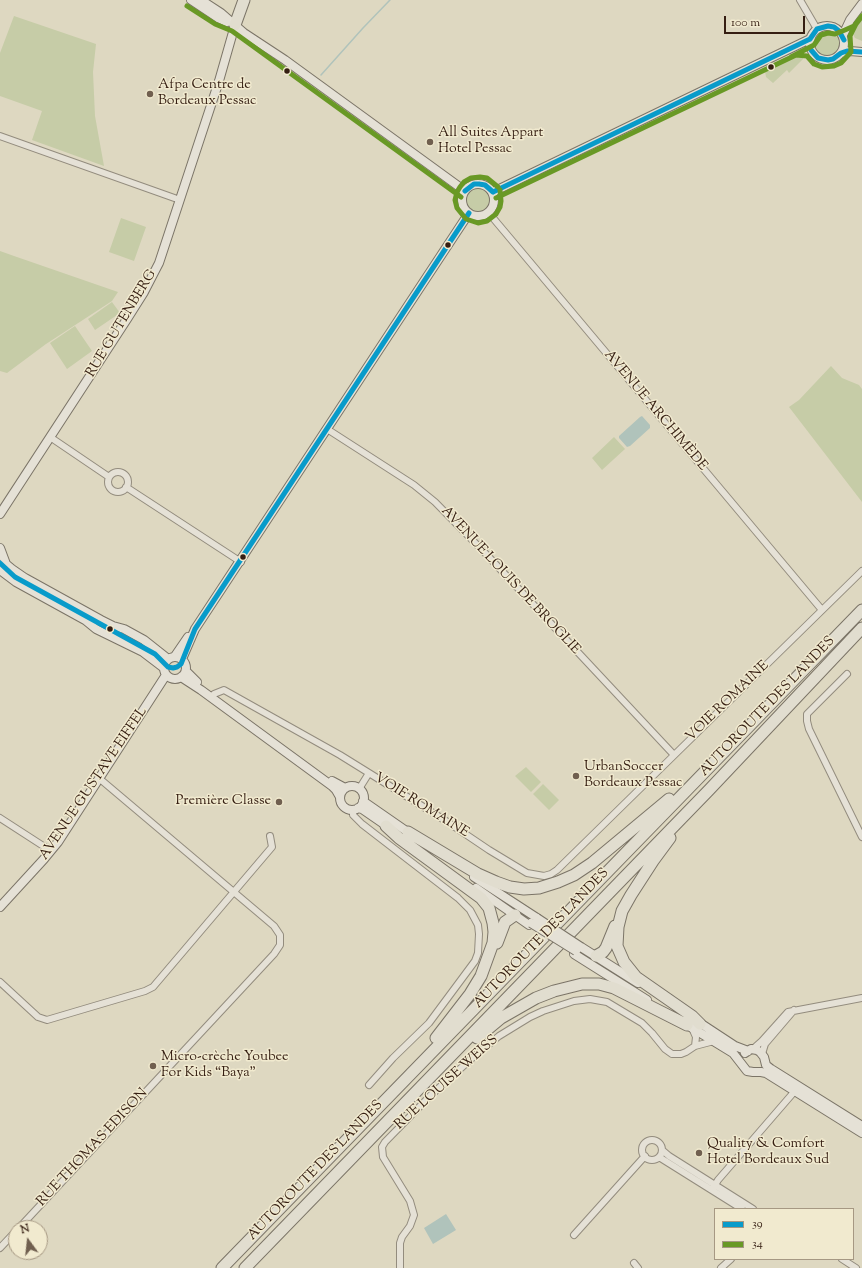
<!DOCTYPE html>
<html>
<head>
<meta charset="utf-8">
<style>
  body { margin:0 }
  #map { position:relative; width:862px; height:1268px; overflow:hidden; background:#ded8c1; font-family:"Sorts Mill Goudy",serif }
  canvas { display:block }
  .legend { position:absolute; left:714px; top:1208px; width:140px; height:52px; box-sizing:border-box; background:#f1eacf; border:1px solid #a69883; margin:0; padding:5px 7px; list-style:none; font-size:12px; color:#351e12 }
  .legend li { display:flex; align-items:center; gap:8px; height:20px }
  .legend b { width:20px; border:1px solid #a69883 }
  .north { position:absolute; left:8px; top:1220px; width:40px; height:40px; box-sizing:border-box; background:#f1eacf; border:1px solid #a69883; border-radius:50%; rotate:345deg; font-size:11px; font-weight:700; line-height:16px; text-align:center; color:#351e12 }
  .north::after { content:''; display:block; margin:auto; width:14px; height:18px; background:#705f4f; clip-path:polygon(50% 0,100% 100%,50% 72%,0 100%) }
  .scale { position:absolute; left:724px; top:16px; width:81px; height:18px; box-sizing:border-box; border:2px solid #351e12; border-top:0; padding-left:5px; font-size:12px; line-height:14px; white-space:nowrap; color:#351e12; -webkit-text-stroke:3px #f1eacf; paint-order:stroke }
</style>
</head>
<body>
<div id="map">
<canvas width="862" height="1268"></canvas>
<ul class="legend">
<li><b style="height:5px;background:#089bca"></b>39</li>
<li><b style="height:5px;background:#699925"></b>34</li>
</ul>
<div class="north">N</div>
<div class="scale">100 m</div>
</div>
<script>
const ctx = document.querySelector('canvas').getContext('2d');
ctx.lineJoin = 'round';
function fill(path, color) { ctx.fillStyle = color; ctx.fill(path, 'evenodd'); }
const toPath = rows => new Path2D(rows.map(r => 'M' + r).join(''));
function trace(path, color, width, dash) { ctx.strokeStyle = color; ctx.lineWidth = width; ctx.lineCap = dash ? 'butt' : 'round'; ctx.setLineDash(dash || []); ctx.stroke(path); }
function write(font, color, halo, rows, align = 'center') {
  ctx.font = font + ' "Sorts Mill Goudy",serif'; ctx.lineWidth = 3; ctx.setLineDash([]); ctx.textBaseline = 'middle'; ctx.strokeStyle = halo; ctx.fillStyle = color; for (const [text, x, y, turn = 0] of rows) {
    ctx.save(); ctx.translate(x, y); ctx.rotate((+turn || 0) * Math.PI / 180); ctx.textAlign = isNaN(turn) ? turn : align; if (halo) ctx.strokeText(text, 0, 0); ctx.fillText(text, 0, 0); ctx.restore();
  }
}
fill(toPath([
  [862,12,862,41,855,38,851,31,853,25],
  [14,16,96,44,93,72,95,116,104,166,32,140,42,111,0,96,0,53],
  '814 44a13 13 0 1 1 26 0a13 13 0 1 1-26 0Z',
  [802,53,803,59,789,73,787,70,773,83,766,77,765,71],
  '466 200a12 12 0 1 1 24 0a12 12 0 1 1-24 0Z',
  [121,218,146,227,134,261,109,252],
  [0,251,14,256,118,292,112,301,46,344,7,373,0,371],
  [112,302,120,313,95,330,88,319],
  [75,326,92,351,67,369,50,343],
  [831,366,842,378,859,385,862,389,862,502,789,407,799,400],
  [614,437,625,449,602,470,592,458],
  [526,767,541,782,531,792,515,776],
  [543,784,559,800,549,810,533,794]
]), '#c6cca7');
fill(toPath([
  [642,416,650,425,650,428,630,446,627,447,619,438,619,436,640,417],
  [446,1214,456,1230,433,1244,424,1228]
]), '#b0c3bb');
trace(toPath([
  [321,75,363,28,390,0]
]), '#b0c3bb', 1.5);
const street = toPath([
  [800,0,817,29],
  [0,136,180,200],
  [488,212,822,610],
  [327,429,414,485,435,502,486,554,674,755],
  [50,437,109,477],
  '108 482a10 10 0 1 1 20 0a10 10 0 1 1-20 0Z',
  [126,487,241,562],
  [847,674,807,714,807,721,809,729,862,837],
  [214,694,224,690,340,755,369,773],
  [359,789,369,773,446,821,489,850,527,873,544,876,551,874,557,870,862,571],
  [353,809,353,815,362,824,458,898,470,910,478,925,479,934,478,953,475,961,429,1023,393,1058,369,1085],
  [0,818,51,851],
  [0,982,38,1017,47,1020,145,991,153,987,272,847,270,836],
  [692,1028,696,1037,695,1046],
  [753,1049,762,1041,788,1012,862,998],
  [762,1054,765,1044,794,1010],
  '642 1150a10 10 0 1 1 20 0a10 10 0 1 1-20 0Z',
  [662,1150,669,1156,753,1209],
  [659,1157,742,1209],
  [712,1190,718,1180,794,1092],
  [19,1228,274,954,280,945,280,935,274,926,100,779],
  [574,1235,645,1156],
  [0,1248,16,1231],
  [842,1259,856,1268],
  [634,1263,638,1268],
  [400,1268,400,1243,402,1237,410,1226,414,1215,410,1201,383,1157,382,1147,385,1142,430,1096,471,1059,499,1036,530,1017,543,1011,574,1001,590,999,607,1002,642,1023,652,1033,665,1049,672,1054,681,1054,686,1052,695,1046,714,1041],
  [721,1268,731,1259]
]);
const secondary = toPath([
  [191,0,218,18,227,22],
  [201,0,221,13,244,33,285,60,465,191],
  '810 43a17 17 0 1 1 34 0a17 17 0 1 1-34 0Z',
  [843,35,850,20,862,4],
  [841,53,850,51,862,52],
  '462 200a16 16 0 1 1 32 0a16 16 0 1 1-32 0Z',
  [493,192,810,39],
  [0,514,127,319,144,292,159,263,219,81,235,25],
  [0,548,6,564,12,569,25,578,101,620,113,626,124,629,144,640,168,659],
  [0,570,16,582,85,620,96,629,143,652,164,668],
  [175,656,188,637],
  '164 668a11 11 0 1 1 22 0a11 11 0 1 1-22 0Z',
  [182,659,195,629,469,213],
  [186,671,197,682],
  [181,677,201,690,332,786,336,790,340,797],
  [332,781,345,788],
  '340 798a12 12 0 1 1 24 0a12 12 0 1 1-24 0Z',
  [363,801,412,835],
  [358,808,362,809,391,829],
  [474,877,537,918],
  [476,888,529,925],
  [0,907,44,859,58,842,166,675],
  [581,947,638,983],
  [574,954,647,1000],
  [697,1021,735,1046,748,1051],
  [684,1023,733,1053,747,1071,753,1072,761,1072,766,1073,862,1133],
  [745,1053,751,1049,757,1050,760,1052,764,1057,766,1065,771,1069,862,1126]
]);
const highway = toPath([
  [235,25,244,0],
  [386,826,399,838,481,898,489,908,493,923,494,932,493,943,481,976,470,994,436,1038],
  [408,832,478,874,496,882,510,887,524,889,539,888,558,882,574,875,592,863,669,799],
  [670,838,653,861,631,895,622,911,618,927,617,946,624,962,636,977,692,1016,700,1024],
  [497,943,505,922,515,915],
  [596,956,603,952,606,948,615,926],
  [477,1038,501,1018,536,998,554,991,582,984,599,984,614,988,687,1025],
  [222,1268,862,610],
  [245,1268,709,790,862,628]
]);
trace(street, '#938c7e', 8);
trace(secondary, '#7b7467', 10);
trace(highway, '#7b7467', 13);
trace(street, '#e5e1d6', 6);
trace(secondary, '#e5e1d6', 8);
trace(highway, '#e1ddcf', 11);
const secondaryBridge = toPath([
  [537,918,581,947],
  [531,923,576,951]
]);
trace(secondaryBridge, '#7b7467', 10, []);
trace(secondaryBridge, '#e5e1d6', 8);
trace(toPath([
  [810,39,817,29,828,26,834,27,839,31,844,40],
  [811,50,818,58,828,60,833,59,841,53,847,51,862,52],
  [465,191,474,184,479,184,485,185,493,192],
  [493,192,810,39],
  [0,563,15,577,155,654,168,667,173,668,177,667,181,664,195,629,469,213]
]), '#089bca', 5);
trace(toPath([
  [187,6,215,24,232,31,461,197],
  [791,57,814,45,821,35,828,33,835,34,845,30,854,26,861,17],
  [498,187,487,178,480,177,471,178,464,182,460,187,457,192,455,200,457,208,466,219,478,223,487,221,496,214,500,207,501,201,500,190],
  [496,198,796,55,807,56,814,64,822,67,834,66,841,63,851,52,850,36,856,24,862,16]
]), '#699925', 5);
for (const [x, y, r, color] of [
  [771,67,3.5,"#351e12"],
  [287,71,3.5,"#351e12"],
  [150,94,4,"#705f4f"],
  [430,142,4,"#705f4f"],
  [448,245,3.5,"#351e12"],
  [243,557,3.5,"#351e12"],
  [110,629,3.5,"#351e12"],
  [576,776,4,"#705f4f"],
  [279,802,4,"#705f4f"],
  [153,1066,4,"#705f4f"],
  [699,1153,4,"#705f4f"]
]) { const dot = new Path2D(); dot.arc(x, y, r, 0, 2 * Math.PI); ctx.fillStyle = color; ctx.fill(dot); trace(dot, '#f1eacf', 1.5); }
write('14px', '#351e12', '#f1eacf', [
  ["Afpa Centre de",158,86],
  ["Bordeaux Pessac",158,102],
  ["All Suites Appart",438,134],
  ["Hotel Pessac",438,150],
  ["UrbanSoccer",584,768],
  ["Bordeaux Pessac",584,784],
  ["Première Classe",271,802,"right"],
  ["Micro-crèche Youbee",161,1058],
  ["For Kids “Baya”",161,1074],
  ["Quality & Comfort",707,1145],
  ["Hotel Bordeaux Sud",707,1161]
], 'left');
write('14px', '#351e12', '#f1eacf', [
  ["RUE GUTENBERG",122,324,-59],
  ["AVENUE ARCHIMÈDE",655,411,50],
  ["AVENUE LOUIS DE BROGLIE",510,581,47],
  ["VOIE ROMAINE",728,702,-44],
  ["AUTOROUTE DES LANDES",768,707,-46],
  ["AVENUE GUSTAVE EIFFEL",94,784,-56],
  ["VOIE ROMAINE",421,806,32],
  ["AUTOROUTE DES LANDES",542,939,-46],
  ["RUE LOUISE WEISS",447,1083,-42],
  ["RUE THOMAS EDISON",93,1148,-47],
  ["AUTOROUTE DES LANDES",316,1171,-46]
]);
</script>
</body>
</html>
